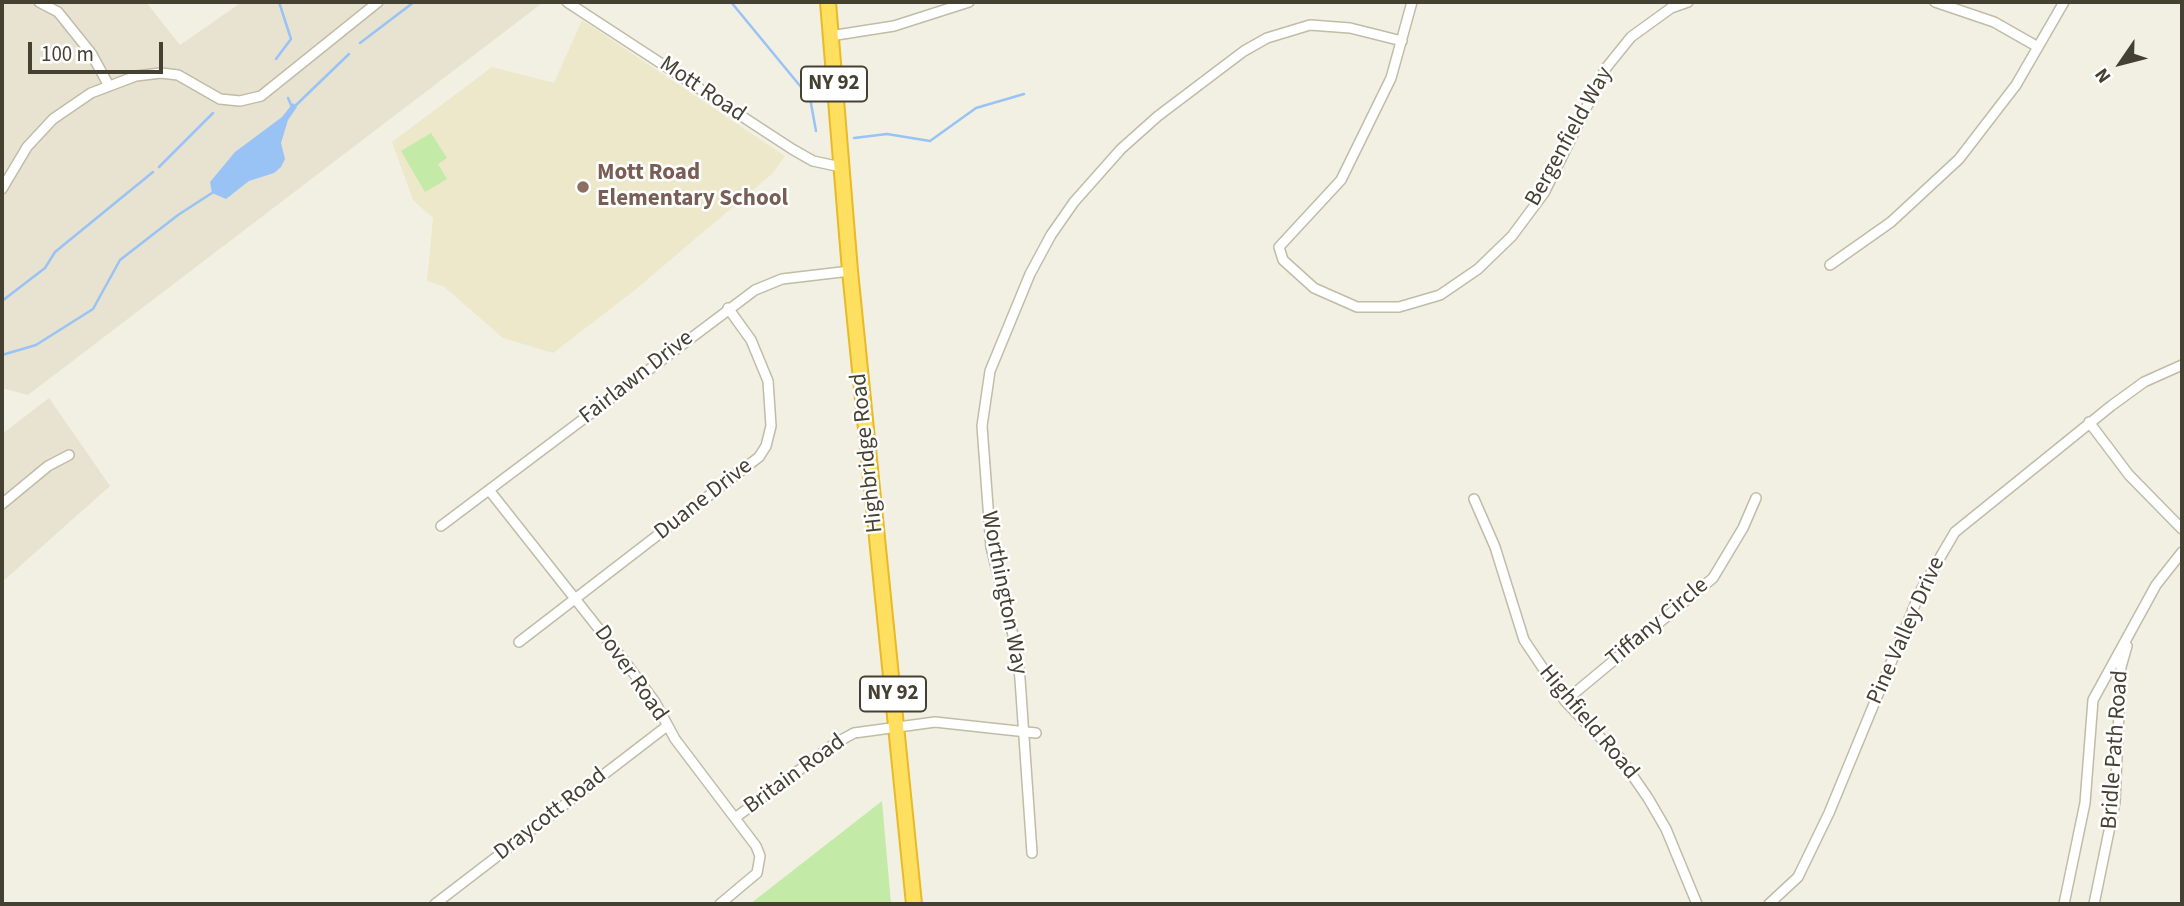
<!DOCTYPE html>
<html>
<head>
<meta charset="utf-8">
<style>
  body { margin:0 }
  #map { position:relative; width:2184px; height:906px; overflow:hidden; background:#f2f0e2; font-family:"Source Sans 3",sans-serif }
  canvas { display:block }
  .frame { position:absolute; inset:0; border:4px solid #444032; pointer-events:none }
  .north { position:absolute; left:2086px; top:28px; width:70px; height:70px; -webkit-text-stroke:5px #fff; paint-order:stroke; rotate:235deg; font-size:19px; font-weight:700; line-height:28px; text-align:center; color:#444032 }
  .north::after { content:''; display:block; margin:auto; width:24px; height:32px; background:#444032; clip-path:polygon(50% 0,100% 100%,50% 72%,0 100%) }
  .scale { position:absolute; left:28px; top:42px; width:135px; height:32px; box-sizing:border-box; border:4px solid #444032; border-top:0; padding-left:9px; font-size:21px; line-height:24px; white-space:nowrap; color:#444032; -webkit-text-stroke:5px #fff; paint-order:stroke }
</style>
</head>
<body>
<div id="map">
<canvas width="2184" height="906"></canvas>
<div class="frame"></div>
<div class="north">N</div>
<div class="scale">100 m</div>
</div>
<script>
const ctx = document.querySelector('canvas').getContext('2d');
ctx.lineJoin = 'round';
function fill(path, color) { ctx.fillStyle = color; ctx.fill(path, 'evenodd'); }
const toPath = rows => new Path2D(rows.map(r => 'M' + r).join(''));
function trace(path, color, width, dash) { ctx.strokeStyle = color; ctx.lineWidth = width; ctx.lineCap = dash ? 'butt' : 'round'; ctx.setLineDash(dash || []); ctx.stroke(path); }
function write(font, color, halo, rows, align = 'center') {
  ctx.font = font + ' "Source Sans 3",sans-serif'; ctx.lineWidth = 5; ctx.setLineDash([]); ctx.textBaseline = 'middle'; ctx.strokeStyle = halo; ctx.fillStyle = color; for (const [text, x, y, turn = 0] of rows) {
    ctx.save(); ctx.translate(x, y); ctx.rotate((+turn || 0) * Math.PI / 180); ctx.textAlign = isNaN(turn) ? turn : align; if (halo) ctx.strokeText(text, 0, 0); ctx.fillText(text, 0, 0); ctx.restore();
  }
}
fill(toPath([
  [2,2,146,2,180,45,242,2,537,2,541,4,28,395,2,388],
  [49,398,110,486,2,582,2,434]
]), '#e7e3d0');
fill(toPath([
  [582,20,785,156,773,173,635,290,553,353,503,338,443,286,427,281,433,218,413,200,392,142,492,67,554,83]
]), '#ede8ca');
fill(toPath([
  [431,133,447,158,438,164,447,179,425,192,401,151],
  [882,801,891,904,750,904]
]), '#c3eaa7');
fill(toPath([
  [293,103,297,107,288,120,281,143,285,159,281,167,274,173,249,181,226,199,212,193,210,182,235,152,282,117]
]), '#99c3f5');
trace(toPath([
  [731,2,810,98,816,131],
  [360,43,414,2],
  [276,59,291,39,279,2],
  [288,98,292,107],
  [294,107,349,54],
  [854,138,887,134,930,141,976,108,1024,94],
  [159,167,213,113],
  [2,301,45,268,55,252,153,172],
  [2,355,36,345,93,309,120,260,178,215,215,191]
]), '#99c3f5', 2.5);
const minor = toPath([
  [39,2,58,12,91,53,108,84],
  [567,2,792,149,813,161,841,167],
  [1412,2,1391,78,1341,180,1279,247,1283,260,1314,288,1357,307,1399,307,1440,295,1478,269,1512,236,1544,193,1606,68,1631,37,1671,8,1688,2],
  [1935,2,1994,22,2038,47],
  [830,36,894,26,969,2],
  [2,189,27,147,53,119,91,93,136,76,161,73,178,75,220,99,240,101,261,96,378,2],
  [1830,265,1891,222,1959,159,2016,85,2064,2],
  [2089,422,2129,475,2182,529],
  [489,490,629,667,655,702,675,739,756,846,760,856,757,873,720,904],
  [1474,499,1495,547,1524,640,1565,701,1621,759,1648,798,1666,829,1697,904],
  [2,504,48,466,69,455],
  [441,526,755,290,782,279,850,271],
  [519,642,759,457,766,446,771,426,768,381,751,340,728,308],
  [1565,701,1713,578,1743,528,1756,498],
  [735,818,834,744,854,733,935,722,1036,733],
  [1032,853,1020,679,1017,651,991,547,982,426,990,371,1030,274,1051,235,1074,202,1121,149,1158,116,1244,51,1267,38,1310,25,1350,28,1402,41],
  [435,904,667,726],
  [1769,904,1798,877,1829,813,1921,590,1955,532,2111,406,2144,382,2182,365],
  [2064,904,2085,803,2093,700,2156,585,2182,552],
  [2094,904,2115,802,2121,667,2127,646]
]);
const highway = toPath([
  [828,2,850,271,914,904]
]);
trace(minor, '#c1bca7', 12);
trace(highway, '#e8ba26', 18);
trace(minor, '#fff', 9);
trace(highway, '#ffdf60', 14);
for (const [x, y, r, color] of [
  [583,187,7,"#8d6e63"]
]) { const dot = new Path2D(); dot.arc(x, y, r, 0, 2 * Math.PI); ctx.fillStyle = color; ctx.fill(dot); trace(dot, '#fff', 2.5); }
for (const [x, y, w] of [
  [834,84,66],
  [893,694,66]
]) { const box = new Path2D(); box.roundRect(x - w / 2, y - 17.5, w, 35, 5); ctx.fillStyle = '#fff'; ctx.fill(box); trace(box, '#444032', 2); }
write('bold 21px', '#444032', null, [
  ["NY 92",834,84],
  ["NY 92",893,694]
]);
write('23px', '#444032', '#fff', [
  ["Mott Road",702,90,34],
  ["Bergenfield Way",1570,137,-61],
  ["Fairlawn Drive",637,378,-38],
  ["Highbridge Road",868,453,-96],
  ["Duane Drive",704,500,-38],
  ["Worthington Way",1003,593,79],
  ["Tiffany Circle",1658,623,-40],
  ["Pine Valley Drive",1907,631,-66],
  ["Dover Road",630,674,55],
  ["Highfield Road",1588,723,50],
  ["Bridle Path Road",2116,750,-86],
  ["Britain Road",795,775,-36],
  ["Draycott Road",551,815,-38]
]);
write('bold 23px', '#785e54', '#fff', [
  ["Mott Road",597,174],
  ["Elementary School",597,200]
], 'left');
</script>
</body>
</html>
